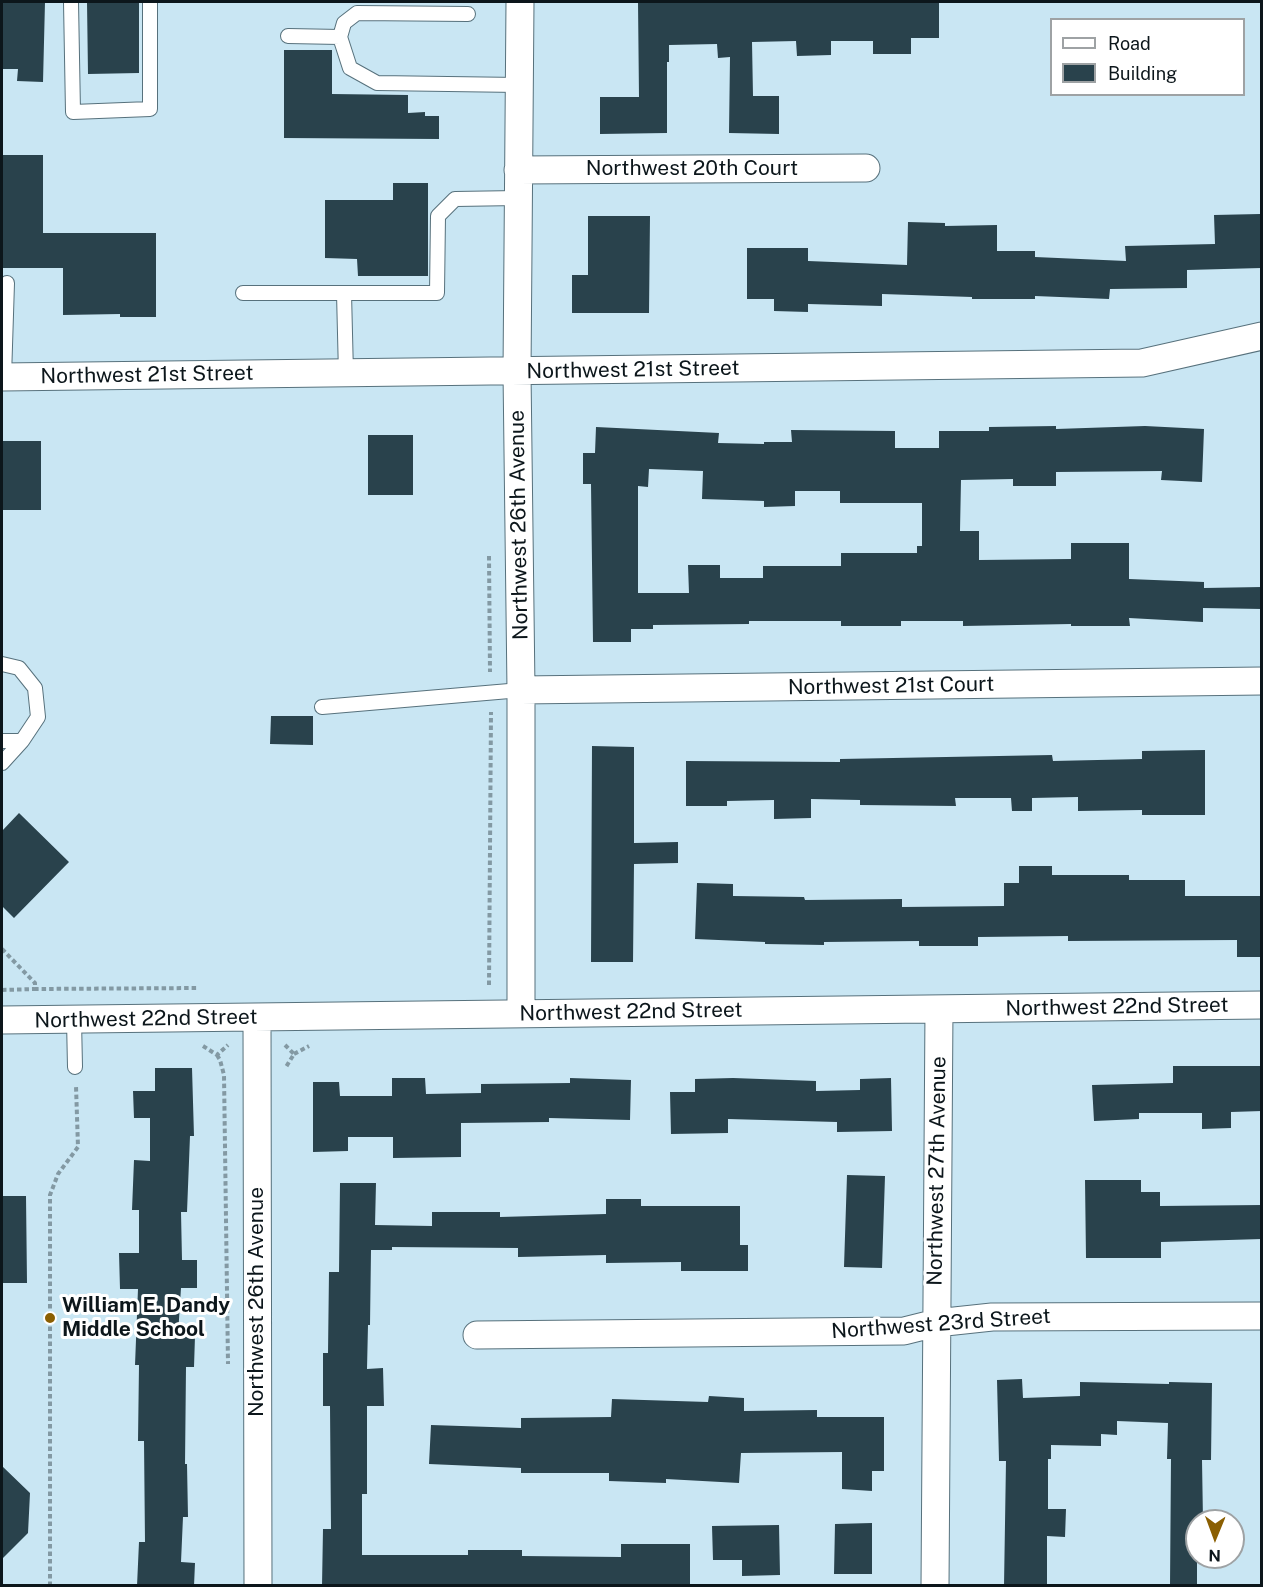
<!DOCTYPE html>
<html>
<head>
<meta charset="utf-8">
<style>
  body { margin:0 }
  #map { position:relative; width:1263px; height:1587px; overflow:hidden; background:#c9e6f3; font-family:"Public Sans",sans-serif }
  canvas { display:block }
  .frame { position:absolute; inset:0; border:3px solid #0c161b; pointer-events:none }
  .legend { position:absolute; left:1050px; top:18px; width:195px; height:78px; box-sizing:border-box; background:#fff; border:2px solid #9ea2a4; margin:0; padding:8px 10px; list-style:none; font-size:18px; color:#0c161b }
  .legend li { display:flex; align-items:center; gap:12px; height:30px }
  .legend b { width:30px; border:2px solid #9ea2a4 }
  .north { position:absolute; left:1185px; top:1509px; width:60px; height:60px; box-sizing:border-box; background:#fff; border:2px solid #9ea2a4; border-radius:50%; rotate:181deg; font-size:16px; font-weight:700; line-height:24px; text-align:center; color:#0c161b }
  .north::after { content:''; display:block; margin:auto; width:21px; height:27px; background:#8b5f02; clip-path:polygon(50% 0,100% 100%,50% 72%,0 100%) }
</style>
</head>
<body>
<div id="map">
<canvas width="1263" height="1587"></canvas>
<div class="frame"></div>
<ul class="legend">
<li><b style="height:8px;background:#fff"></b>Road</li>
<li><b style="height:16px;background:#29424c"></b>Building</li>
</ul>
<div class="north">N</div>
</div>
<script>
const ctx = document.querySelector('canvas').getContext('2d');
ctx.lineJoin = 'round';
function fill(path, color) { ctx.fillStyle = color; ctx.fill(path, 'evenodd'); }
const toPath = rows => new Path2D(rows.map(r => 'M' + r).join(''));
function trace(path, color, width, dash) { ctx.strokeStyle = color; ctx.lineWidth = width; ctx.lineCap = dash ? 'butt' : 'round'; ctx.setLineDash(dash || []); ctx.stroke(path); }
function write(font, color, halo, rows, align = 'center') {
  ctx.font = font + ' "Public Sans",sans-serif'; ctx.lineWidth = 6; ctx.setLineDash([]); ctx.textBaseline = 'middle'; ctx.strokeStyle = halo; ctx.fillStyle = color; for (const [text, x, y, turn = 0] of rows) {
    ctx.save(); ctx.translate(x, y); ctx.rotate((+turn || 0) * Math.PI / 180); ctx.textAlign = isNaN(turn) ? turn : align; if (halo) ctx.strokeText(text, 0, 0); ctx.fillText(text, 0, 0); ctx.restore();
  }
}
fill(toPath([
  [2,2,45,2,43,82,17,81,18,69,2,69],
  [87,2,139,2,139,73,88,74],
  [638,2,939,2,939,38,911,38,911,54,873,54,873,41,831,41,831,55,797,56,796,41,752,42,753,96,779,96,779,134,729,133,730,57,718,58,717,44,669,45,669,62,667,62,667,133,600,134,600,97,639,97],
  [284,50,332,50,332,94,408,95,408,113,425,112,425,116,439,116,439,139,284,138],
  [2,155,43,155,43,233,156,233,156,317,120,317,120,314,63,315,63,268,2,268],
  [393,183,428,183,428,276,358,276,357,259,325,258,325,200,393,200],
  [1260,214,1261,268,1187,270,1187,288,1110,289,1109,299,1035,296,1035,299,972,299,972,297,882,294,882,306,808,304,808,312,774,311,774,299,747,299,747,248,808,248,808,261,907,265,908,222,945,223,945,226,997,225,997,251,1035,251,1035,257,1126,261,1125,246,1215,244,1214,215],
  [588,216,650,216,649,313,572,313,572,275,588,275],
  [1056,426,1056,429,1145,426,1204,429,1202,482,1161,480,1162,471,1056,472,1056,486,1013,486,1013,479,961,480,960,531,979,531,979,560,1071,559,1071,543,1129,543,1129,579,1204,582,1204,588,1262,587,1262,609,1203,608,1203,622,1129,618,1130,626,1071,626,1071,624,963,626,963,621,901,621,901,626,841,626,841,621,749,621,749,624,653,625,653,629,631,629,631,642,593,642,591,484,583,484,583,453,595,453,596,427,719,433,718,443,764,444,764,442,792,442,791,430,895,431,895,448,939,448,939,431,989,431,989,427],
  [649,469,703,471,702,499,764,501,764,507,795,506,795,491,840,491,840,503,922,503,922,546,917,546,917,553,841,553,841,566,763,566,763,578,720,578,720,565,688,565,689,593,638,593,638,486,648,487],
  [368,435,413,435,413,495,368,495],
  [2,441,41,441,41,510,2,510],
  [271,716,313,716,313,745,270,744],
  [592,746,634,747,634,843,678,842,678,863,634,864,633,962,591,962],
  [1205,750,1205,815,1142,815,1142,810,1078,811,1078,797,1032,798,1032,811,1012,811,1011,798,955,798,956,806,860,805,860,800,811,799,811,818,774,819,774,800,727,801,727,806,686,806,686,761,840,762,840,759,1052,755,1053,761,1142,759,1142,751],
  [19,813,69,862,14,918,2,906,2,831],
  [1019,866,1052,866,1052,875,1129,875,1129,880,1185,880,1185,896,1262,896,1262,957,1237,957,1237,940,1068,941,1068,936,978,937,978,946,919,946,919,941,824,942,824,945,765,944,765,942,695,939,697,883,733,884,733,896,804,897,805,900,902,899,902,907,1004,906,1004,883,1019,883],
  [1173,1066,1262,1066,1262,1111,1231,1112,1231,1128,1202,1129,1202,1113,1139,1113,1139,1119,1094,1121,1092,1085,1173,1083],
  [155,1068,192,1068,194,1136,190,1136,187,1212,181,1212,182,1260,197,1260,197,1288,181,1288,178,1335,195,1336,194,1367,186,1367,185,1464,187,1464,188,1517,183,1517,181,1562,195,1563,194,1586,137,1586,139,1542,145,1542,144,1441,138,1441,139,1365,135,1365,138,1289,120,1289,119,1253,139,1253,139,1210,132,1210,134,1160,150,1161,150,1118,134,1118,133,1091,155,1091],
  [392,1078,425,1078,426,1094,481,1093,481,1084,570,1083,570,1078,631,1080,630,1120,549,1118,549,1122,461,1123,461,1157,393,1158,393,1137,348,1137,348,1151,313,1152,313,1082,339,1082,340,1096,392,1096],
  [733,1078,816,1081,816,1091,860,1090,860,1079,891,1078,892,1131,837,1132,837,1122,728,1119,728,1133,671,1134,670,1092,695,1092,695,1079],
  [847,1175,885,1176,882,1268,844,1267],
  [1085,1180,1141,1180,1141,1192,1160,1192,1160,1206,1262,1205,1262,1239,1161,1242,1161,1258,1086,1258],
  [340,1183,376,1183,375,1225,432,1226,432,1212,500,1212,500,1217,606,1214,606,1199,641,1199,641,1206,740,1206,740,1245,748,1245,748,1271,681,1271,681,1262,606,1263,606,1255,518,1257,518,1248,392,1247,392,1250,371,1250,370,1325,368,1325,367,1369,383,1368,384,1406,367,1406,367,1494,362,1494,362,1555,468,1555,468,1550,522,1550,522,1556,621,1557,621,1544,690,1544,690,1585,322,1586,323,1529,331,1529,330,1406,323,1406,323,1353,328,1353,329,1272,339,1272],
  [2,1196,26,1196,27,1283,2,1283],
  [1022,1379,1023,1398,1080,1396,1080,1382,1169,1384,1169,1382,1212,1383,1211,1460,1202,1460,1203,1521,1197,1521,1197,1586,1170,1586,1171,1459,1167,1459,1168,1423,1117,1421,1117,1435,1101,1434,1101,1446,1051,1445,1051,1459,1048,1459,1048,1509,1066,1509,1065,1537,1047,1536,1047,1586,1004,1586,1006,1461,999,1461,997,1380],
  [709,1396,744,1398,744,1411,817,1410,817,1417,884,1417,884,1471,872,1471,872,1491,842,1489,842,1452,741,1453,739,1483,666,1479,666,1483,609,1481,609,1473,521,1473,521,1468,429,1464,431,1425,521,1428,521,1418,611,1417,612,1399,708,1402],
  [2,1466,30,1493,28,1533,2,1559],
  [872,1523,872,1574,834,1574,835,1524],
  [779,1525,780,1575,742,1576,742,1560,713,1560,712,1526]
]), '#29424c');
const service = toPath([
  [71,2,73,112,150,109,150,2],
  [468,14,357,13,344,23,340,37,350,68,377,83,519,85],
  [288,36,340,37],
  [243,293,437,293,438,216,455,199,518,198],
  [344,293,346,374],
  [4,377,7,283],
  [2,664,19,668,35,688,38,717,22,741,2,741],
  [322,707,521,690],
  [2,763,22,741],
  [74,1020,75,1067]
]);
const minor = toPath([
  [520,2,517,372,521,690,521,1014],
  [518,170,866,168],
  [2,377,1142,363,1262,336],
  [521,690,1262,681],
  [257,1018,258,1586],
  [2,1020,1262,1005],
  [477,1335,904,1331,936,1323,992,1317,1262,1316],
  [935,1586,939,1009]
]);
trace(service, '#57717c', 16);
trace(minor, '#57717c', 29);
trace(toPath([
  [489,556,490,672],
  [2,949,35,983,35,989,197,988],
  [489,985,491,712],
  [2,990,35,989],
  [285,1045,294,1054,286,1067],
  [203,1046,217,1055,228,1045],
  [294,1054,309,1046],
  [217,1055,220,1060,224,1075,228,1364],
  [50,1586,50,1195,58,1174,78,1147,76,1086]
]), '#8399a3', 4, [4.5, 3]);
trace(service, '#fff', 14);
trace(minor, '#fff', 27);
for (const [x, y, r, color] of [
  [50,1318,6,"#8b5f02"]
]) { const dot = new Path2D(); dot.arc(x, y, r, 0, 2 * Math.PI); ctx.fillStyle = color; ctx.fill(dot); trace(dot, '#fff', 2); }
write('21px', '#0c161b', '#fff', [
  ["Northwest 20th Court",692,169],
  ["Northwest 21st Street",633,370,-1],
  ["Northwest 21st Street",147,375,-1],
  ["Northwest 26th Avenue",519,525,-91],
  ["Northwest 21st Court",891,686,-1],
  ["Northwest 22nd Street",1117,1007,-1],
  ["Northwest 22nd Street",631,1012,-1],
  ["Northwest 22nd Street",146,1019,-1],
  ["Northwest 27th Avenue",937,1171,-89],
  ["Northwest 26th Avenue",257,1302,-90],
  ["Northwest 23rd Street",941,1324,-4]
]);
write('bold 21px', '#0c161b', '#fff', [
  ["William E. Dandy",62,1306],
  ["Middle School",62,1330]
], 'left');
</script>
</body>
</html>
